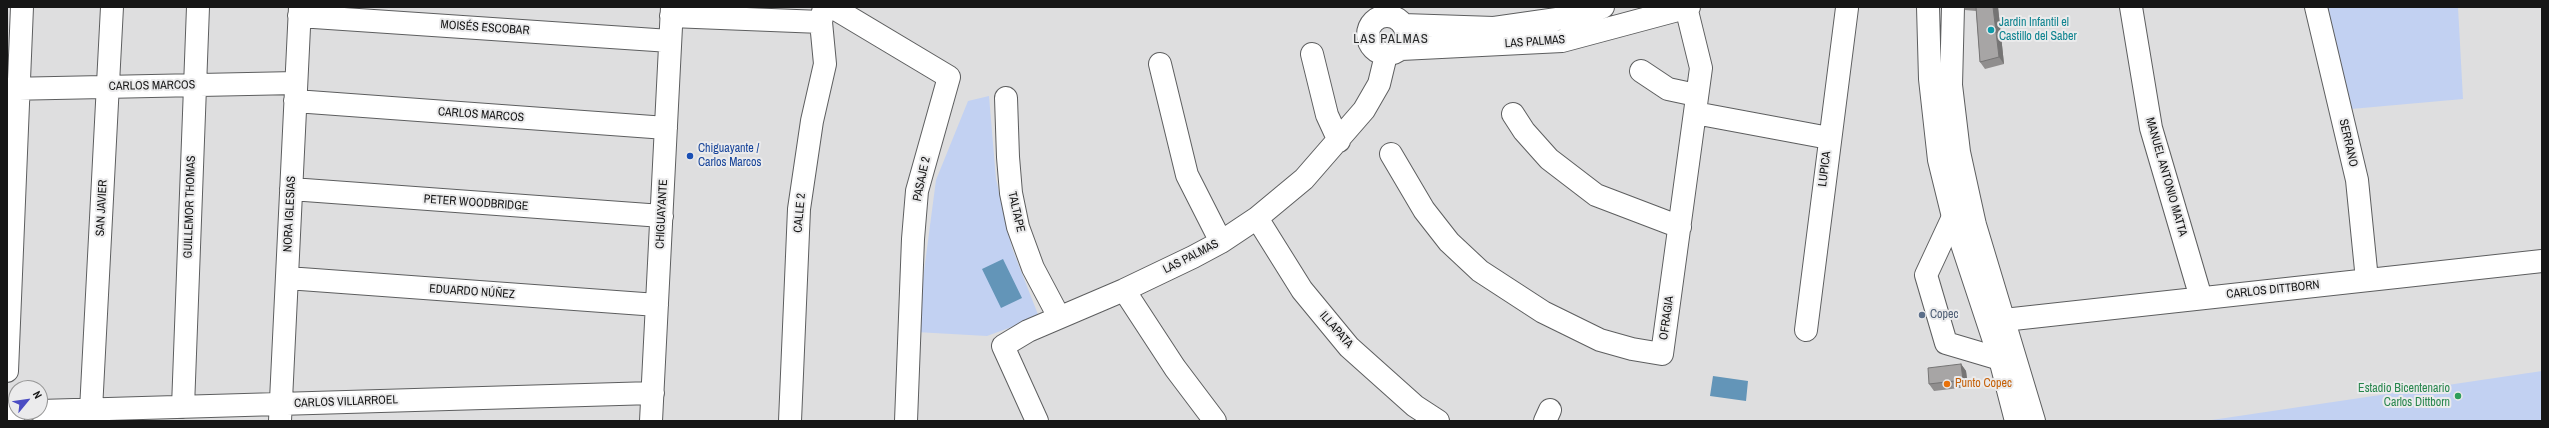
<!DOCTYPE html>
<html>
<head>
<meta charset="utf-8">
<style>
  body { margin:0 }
  #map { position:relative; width:2549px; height:428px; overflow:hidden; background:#dededf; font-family:"Archivo Narrow",sans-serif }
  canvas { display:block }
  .frame { position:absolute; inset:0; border:8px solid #161616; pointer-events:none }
  .north { position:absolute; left:8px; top:380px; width:40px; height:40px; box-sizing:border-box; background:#ebebec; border:1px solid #969696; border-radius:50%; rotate:61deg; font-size:11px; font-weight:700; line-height:16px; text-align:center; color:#161616 }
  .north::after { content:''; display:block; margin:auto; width:14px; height:18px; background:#4b4dc3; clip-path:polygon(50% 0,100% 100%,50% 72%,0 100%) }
</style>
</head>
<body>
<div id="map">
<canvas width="2549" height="428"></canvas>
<div class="frame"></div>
<div class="north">N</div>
</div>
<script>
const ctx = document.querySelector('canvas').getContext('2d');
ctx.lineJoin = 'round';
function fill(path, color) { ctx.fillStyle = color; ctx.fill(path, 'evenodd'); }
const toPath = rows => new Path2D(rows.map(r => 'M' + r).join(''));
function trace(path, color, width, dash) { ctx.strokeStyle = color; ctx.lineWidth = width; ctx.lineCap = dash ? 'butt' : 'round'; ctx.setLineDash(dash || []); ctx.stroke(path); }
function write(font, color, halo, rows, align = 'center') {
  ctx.font = font + ' "Archivo Narrow",sans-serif'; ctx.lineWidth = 4; ctx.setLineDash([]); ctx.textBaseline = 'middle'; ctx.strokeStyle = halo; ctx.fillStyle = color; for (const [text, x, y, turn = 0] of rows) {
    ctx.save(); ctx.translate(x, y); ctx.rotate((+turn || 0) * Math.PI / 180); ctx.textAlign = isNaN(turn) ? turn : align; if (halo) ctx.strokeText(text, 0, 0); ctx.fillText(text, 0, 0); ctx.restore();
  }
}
fill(toPath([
  [2325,7,2458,7,2463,99,2351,109],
  [989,96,996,179,1012,248,1039,317,987,336,916,332,936,180,968,101],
  [2542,371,2542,421,2205,421]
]), '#c2d1f2');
fill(toPath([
  [1003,259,1022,298,1001,308,982,269],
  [1713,376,1748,381,1746,401,1710,396]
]), '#6395b8');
const minor = toPath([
  [832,7,949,77,917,191,913,239,906,421],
  [2131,7,2151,128,2201,298],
  [2316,7,2357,180,2367,280],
  [299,16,670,41],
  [671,16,821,22],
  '1368 35a19 19 0 1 1 38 0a19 19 0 1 1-38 0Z',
  [1403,25,1494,28,1571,17,1603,7],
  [1401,49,1562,41,1689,7],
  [1312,54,1327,115,1339,141],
  [1160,64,1187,175,1221,242],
  [1641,71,1668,89,1696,95],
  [7,89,296,83],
  [1006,98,1008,157,1011,193,1018,227,1033,268,1059,317],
  [295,101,666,128],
  [1695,113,1829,138],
  [1513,114,1524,131,1549,159,1596,195,1680,227],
  [1391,154,1424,210,1449,242,1480,271,1543,312,1600,340,1632,349,1662,354,1701,68,1686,7],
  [291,189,662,216],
  [1953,217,1926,275,1946,343,2000,359],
  [1257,218,1302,290,1349,347,1415,406,1438,421],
  [287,278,657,305],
  [1124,290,1175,368,1215,421],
  [2004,320,2542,261],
  [1806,330,1847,8],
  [7,371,22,7],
  [183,407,198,7],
  [91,410,112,7],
  [40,411,653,393],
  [7,412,16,412],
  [280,421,300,7],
  [651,421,672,7],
  [790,421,799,209,812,121,825,64,821,22,824,7],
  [1037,421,1003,346,1028,331,1124,290,1193,257,1221,242,1257,218,1304,179,1364,110,1379,84,1386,55],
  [1545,421,1550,410]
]);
const major = toPath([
  [1928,7,1930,79,1939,160,1953,217,2000,359,2016,421],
  [1953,7,1951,85,1959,152,1975,225,2034,421]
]);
trace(minor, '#5d5e5f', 24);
trace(major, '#5d5e5f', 24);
trace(minor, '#fff', 22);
trace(major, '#fff', 22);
fill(toPath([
  [1964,7,1998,7,2004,64,1985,69,1980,62,1976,11,1965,10],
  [1961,364,1966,371,1968,387,1934,391,1929,384]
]), '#908e8e');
fill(toPath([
  [1993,7,1998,7,2004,64,1999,57],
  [1961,364,1966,371,1968,387,1963,380]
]), '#757474');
const building = toPath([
  [1976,7,1993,7,1999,57,1980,62,1976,7],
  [1961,364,1963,380,1929,384,1928,368,1961,364]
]);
fill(building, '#a7a5a5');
trace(building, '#757474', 1);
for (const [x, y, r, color] of [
  [1991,30,4,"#0f9aa8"],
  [690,156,4,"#1a4fb4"],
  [1922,315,4,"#5c6f8a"],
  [1947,384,4,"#e8710a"],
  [2458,396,4,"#2e9e5b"]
]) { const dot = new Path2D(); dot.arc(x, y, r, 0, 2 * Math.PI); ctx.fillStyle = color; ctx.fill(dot); trace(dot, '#ebebec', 1.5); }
write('12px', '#0d838f', '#ebebec', [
  ["Jardin Infantil el",1999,23],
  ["Castillo del Saber",1999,37]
], 'left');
write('12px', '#161616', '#ebebec', [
  ["MOISÉS ESCOBAR",485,28,4],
  ["LAS PALMAS",1535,42,-4],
  ["CARLOS MARCOS",152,86,-1],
  ["CARLOS MARCOS",481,115,4],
  ["SERRANO",2348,143,77],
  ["LUPICA",1825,169,-83],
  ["MANUEL ANTONIO MATTA",2166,177,74],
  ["PASAJE 2",922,179,-78],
  ["PETER WOODBRIDGE",476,203,4],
  ["GUILLEMOR THOMAS",190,207,-88],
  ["SAN JAVIER",102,208,-87],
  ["TALTAPE",1016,212,77],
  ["CALLE 2",800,213,-85],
  ["NORA IGLESIAS",290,214,-87],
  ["CHIGUAYANTE",662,214,-87],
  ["LAS PALMAS",1191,257,-27],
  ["CARLOS DITTBORN",2273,290,-6],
  ["EDUARDO NÚÑEZ",472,292,4],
  ["OFRAGIA",1667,318,-82],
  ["ILLAPATA",1336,330,49],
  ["CARLOS VILLARROEL",346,402,-2]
]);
write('12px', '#164399', '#ebebec', [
  ["Chiguayante /",698,149],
  ["Carlos Marcos",698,163]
], 'left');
write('12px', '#4e5e75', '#ebebec', [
  ["Copec",1930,315]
], 'left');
write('12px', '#c56008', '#ebebec', [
  ["Punto Copec",1955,384]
], 'left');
write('12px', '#27864d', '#ebebec', [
  ["Estadio Bicentenario",2450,389],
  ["Carlos Dittborn",2450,403]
], 'right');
ctx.letterSpacing = '1px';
write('13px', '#292a2a', '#ebebec', [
  ["LAS PALMAS",1391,40]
]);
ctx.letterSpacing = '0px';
</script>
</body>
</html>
